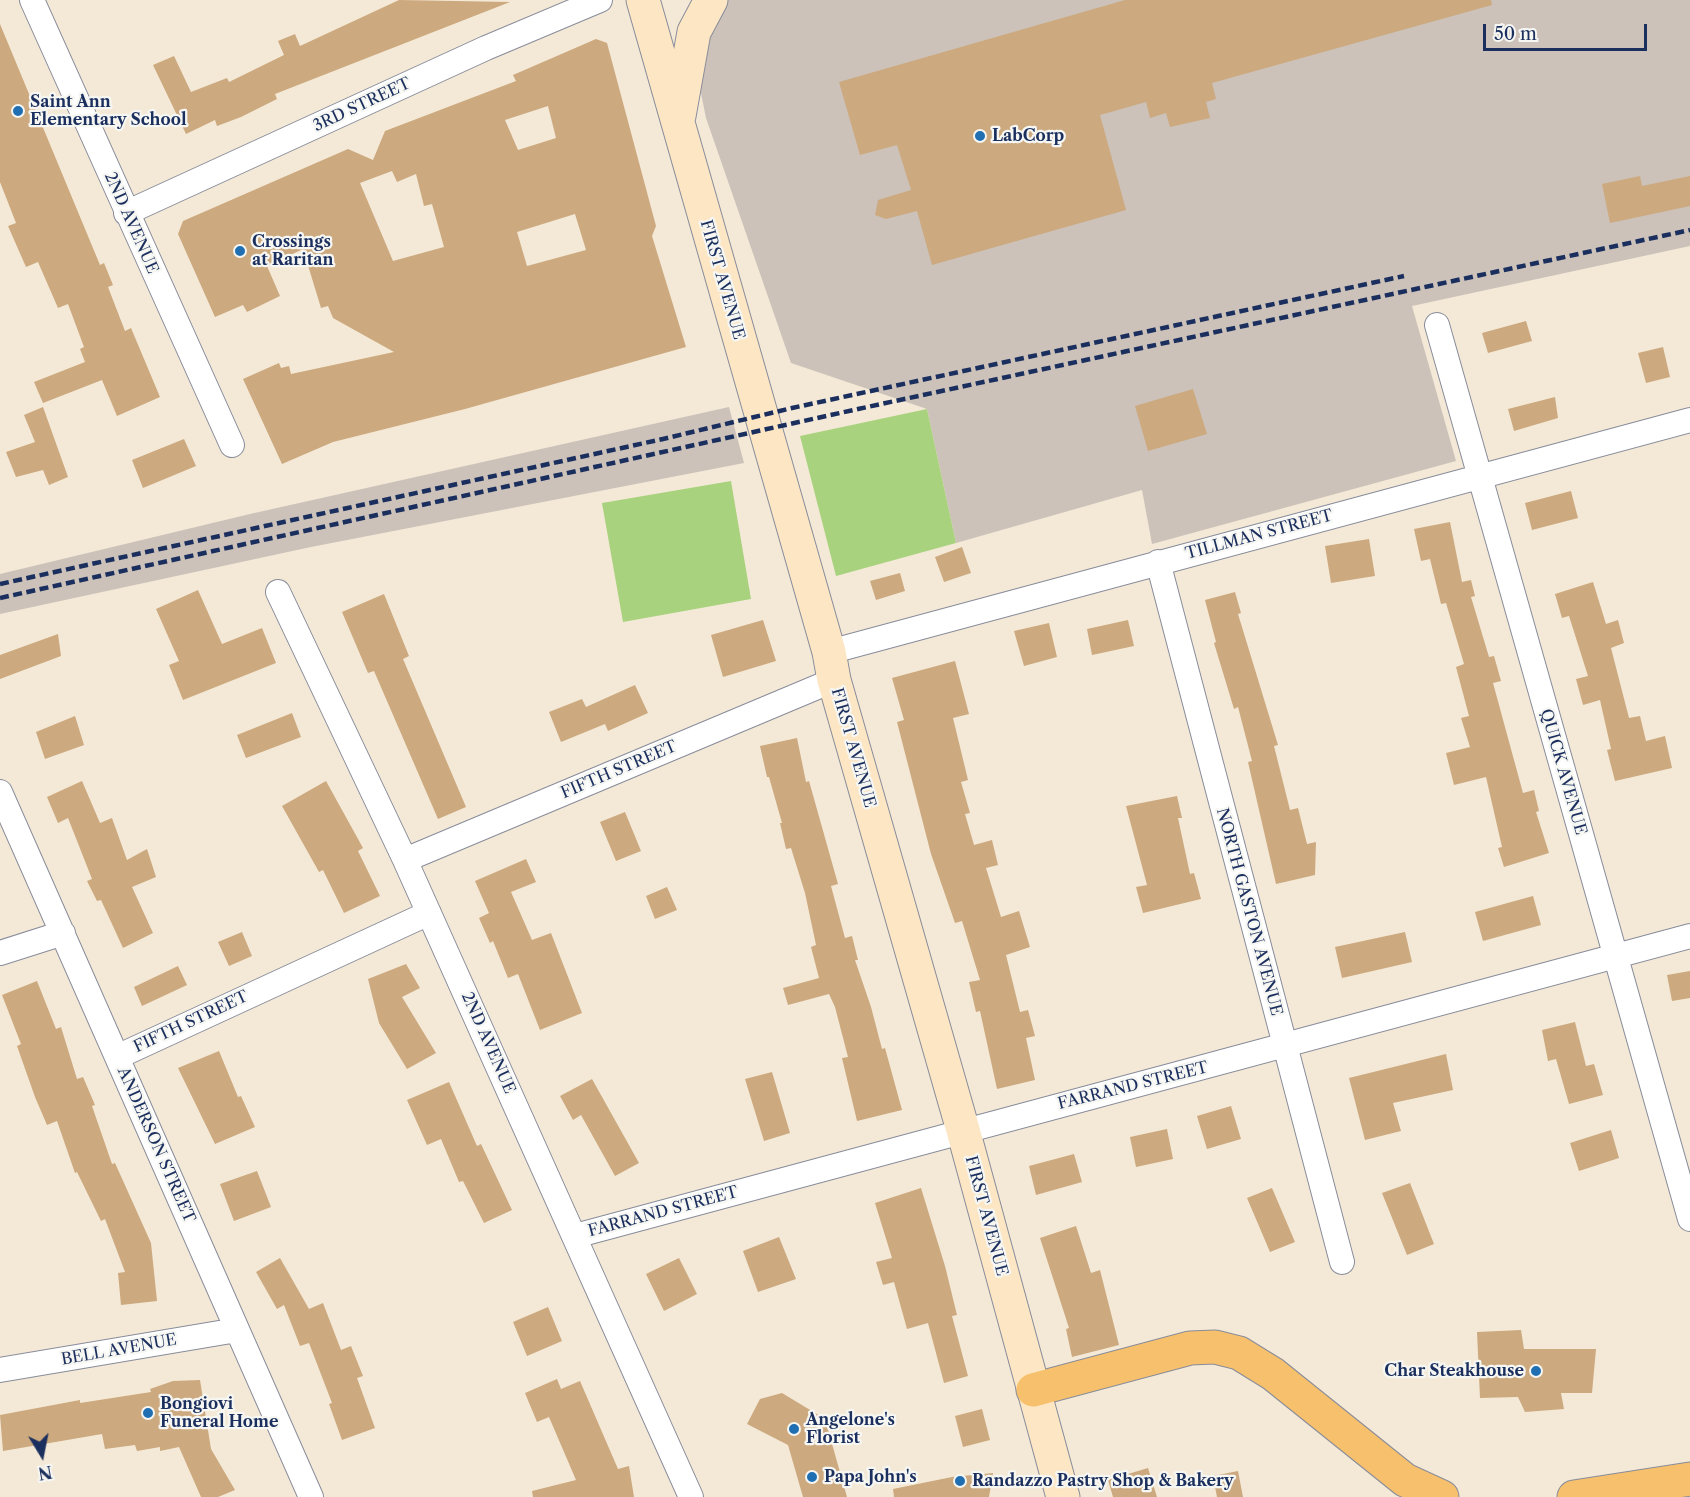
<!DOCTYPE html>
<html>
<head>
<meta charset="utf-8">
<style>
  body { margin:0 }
  #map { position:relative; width:1690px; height:1497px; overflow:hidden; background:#f4e9d7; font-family:"Libre Caslon Text",serif }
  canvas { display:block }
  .north { position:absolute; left:12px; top:1425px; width:60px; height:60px; -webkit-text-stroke:4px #f6f6f2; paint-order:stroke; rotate:170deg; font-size:16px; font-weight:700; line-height:24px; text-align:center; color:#1b2f5e }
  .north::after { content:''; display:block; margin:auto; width:21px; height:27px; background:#1b2f5e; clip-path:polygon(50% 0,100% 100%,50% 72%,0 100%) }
  .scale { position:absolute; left:1483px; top:24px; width:164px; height:27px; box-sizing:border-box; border:3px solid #1b2f5e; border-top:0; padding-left:8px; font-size:18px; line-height:21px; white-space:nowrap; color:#1b2f5e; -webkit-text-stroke:4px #f6f6f2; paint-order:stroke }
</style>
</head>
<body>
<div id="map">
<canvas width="1690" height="1497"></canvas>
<div class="north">N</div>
<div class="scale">50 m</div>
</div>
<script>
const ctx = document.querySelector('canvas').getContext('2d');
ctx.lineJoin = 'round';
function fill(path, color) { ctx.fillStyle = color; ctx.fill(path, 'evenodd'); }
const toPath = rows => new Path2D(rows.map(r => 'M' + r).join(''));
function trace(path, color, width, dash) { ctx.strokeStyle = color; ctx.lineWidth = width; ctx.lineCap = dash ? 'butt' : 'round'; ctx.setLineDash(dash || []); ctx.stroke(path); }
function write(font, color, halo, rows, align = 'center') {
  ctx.font = font + ' "Libre Caslon Text",serif'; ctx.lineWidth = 4.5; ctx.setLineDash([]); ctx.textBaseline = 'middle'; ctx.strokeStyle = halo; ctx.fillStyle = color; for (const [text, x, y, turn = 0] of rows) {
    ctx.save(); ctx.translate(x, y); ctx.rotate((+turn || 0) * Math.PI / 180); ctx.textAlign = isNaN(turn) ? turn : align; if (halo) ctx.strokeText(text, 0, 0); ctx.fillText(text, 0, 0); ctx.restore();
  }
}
fill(toPath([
  [726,0,1690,0,1690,246,1412,306,1456,461,1152,544,1142,490,956,543,927,409,791,363,706,118,696,69,703,34],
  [729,407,744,463,311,547,0,614,0,574,250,514]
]), '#ccc2b9');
fill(toPath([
  [927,409,956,543,836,576,800,436],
  [731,481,751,599,623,622,602,503]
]), '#a9d27e');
fill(toPath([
  [399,0,510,2,275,94,277,99,241,117,217,126,215,120,186,134,153,65,174,56,191,92,227,78,229,82,284,55,278,41,295,34,300,46],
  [1125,0,1491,0,1492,5,1212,83,1216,99,1206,102,1210,118,1170,127,1166,113,1150,118,1146,102,1100,115,1126,210,932,265,917,211,886,219,875,215,878,200,911,190,897,145,860,155,839,82],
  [0,24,100,265,104,263,113,285,108,287,125,331,131,328,160,397,117,416,102,380,43,403,34,382,85,362,80,349,84,347,68,304,58,308,38,262,26,267,8,226,16,223,0,182],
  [596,39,607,43,656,226,652,236,686,347,465,409,333,442,282,464,243,379,279,363,281,368,289,366,291,374,394,352,333,318,328,306,321,308,303,249,267,266,280,296,247,312,243,305,215,317,178,234,183,221,348,149,373,160,385,131,516,81,513,75],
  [548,106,556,138,518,150,505,120],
  [392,171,397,182,416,174,424,206,432,204,444,247,393,261,360,183],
  [575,214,586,250,527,266,517,232],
  [1640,176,1642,186,1690,176,1690,206,1610,223,1602,184],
  [1526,321,1532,341,1488,353,1482,333],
  [1663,347,1670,377,1646,383,1638,353],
  [1193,389,1207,434,1148,451,1135,406],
  [1555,397,1558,418,1514,431,1508,409],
  [43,407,68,477,49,485,43,470,16,477,6,452,35,442,24,415],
  [184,439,196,466,143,488,132,460],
  [1571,491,1578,518,1532,530,1525,503],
  [1450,522,1462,582,1471,580,1475,596,1471,597,1489,657,1494,656,1501,681,1493,683,1523,793,1534,790,1539,811,1536,812,1549,853,1504,867,1498,848,1502,847,1486,777,1454,785,1446,753,1470,747,1461,718,1469,716,1456,667,1464,664,1446,603,1441,604,1430,559,1421,561,1414,529],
  [1369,539,1375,576,1331,583,1325,546],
  [962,547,971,573,944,582,935,557],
  [900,573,905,591,876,600,870,581],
  [1593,582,1606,624,1618,620,1624,643,1611,648,1629,718,1640,716,1646,741,1665,736,1672,768,1615,781,1607,750,1611,749,1600,700,1583,705,1576,679,1588,676,1569,616,1562,618,1555,594],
  [198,590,222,644,262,628,276,663,183,700,169,665,179,661,156,609],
  [1235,592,1241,613,1238,614,1278,745,1274,746,1290,810,1298,808,1307,844,1316,842,1315,875,1276,884,1248,762,1252,761,1238,707,1234,709,1214,643,1216,642,1205,600],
  [384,594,409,656,403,659,466,807,438,819,374,671,368,673,342,612],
  [763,620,776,661,723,677,711,635],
  [1128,620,1134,646,1092,655,1087,629],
  [1049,623,1057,657,1024,666,1014,631],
  [58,634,61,656,0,679,0,655],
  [955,661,969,714,953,718,968,780,961,782,970,813,965,814,974,845,992,840,998,865,986,868,1001,917,1019,911,1030,947,1006,955,1020,1012,1028,1010,1035,1036,1026,1038,1035,1080,997,1089,980,1011,976,1012,969,982,980,980,962,921,955,923,931,854,897,722,904,720,892,678],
  [635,685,648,713,608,731,605,724,561,742,549,712,582,699,586,707],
  [292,713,301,737,246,758,237,735],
  [75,716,84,745,45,759,36,732],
  [797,738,806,782,809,781,838,884,831,886,845,938,852,936,858,960,855,960,871,1007,882,1049,885,1048,902,1110,857,1121,842,1058,848,1057,835,1007,829,994,788,1005,783,988,819,978,811,947,816,945,805,893,791,848,786,849,780,823,782,823,769,777,767,777,760,746],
  [82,781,100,823,112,818,127,860,147,849,156,877,132,887,153,933,123,948,101,900,97,901,87,881,92,879,68,818,58,823,47,797],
  [326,781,363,848,358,851,380,896,344,913,323,870,319,872,282,806],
  [1177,796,1182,818,1178,818,1190,874,1194,873,1201,899,1143,913,1136,887,1147,885,1126,806],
  [625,812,641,851,616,861,600,822],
  [526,859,536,882,511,892,532,940,551,933,582,1013,540,1030,518,974,508,978,493,941,490,943,479,918,489,913,475,881],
  [667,887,677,910,655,919,646,896],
  [1533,896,1541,925,1483,941,1475,912],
  [242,932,252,956,229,966,218,942],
  [1405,932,1412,962,1342,978,1335,947],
  [406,964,420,988,402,997,436,1053,407,1069,379,1023,368,979],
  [178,966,187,985,142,1006,134,987],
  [1690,971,1690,998,1672,1001,1667,975],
  [37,981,56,1029,61,1027,77,1079,83,1077,95,1105,92,1106,112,1164,115,1163,151,1243,157,1301,121,1305,118,1273,125,1272,105,1219,101,1221,77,1172,75,1173,57,1121,47,1125,35,1097,17,1046,21,1044,2,995],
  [1575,1022,1586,1066,1594,1064,1603,1095,1569,1104,1556,1059,1548,1061,1542,1030],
  [219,1051,238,1097,241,1096,255,1127,215,1144,178,1068],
  [1446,1054,1453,1090,1393,1103,1401,1131,1365,1140,1349,1078],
  [772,1072,790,1133,764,1141,745,1079],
  [592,1079,639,1163,615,1176,581,1115,573,1120,560,1096],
  [449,1082,477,1146,481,1144,512,1210,484,1223,463,1181,459,1182,441,1139,427,1145,407,1100],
  [1231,1106,1241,1139,1207,1149,1197,1116],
  [1167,1129,1173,1159,1136,1167,1130,1137],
  [1611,1130,1619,1158,1579,1171,1570,1143],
  [1074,1154,1082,1182,1036,1195,1029,1166],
  [257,1171,271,1207,234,1221,220,1184],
  [1410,1183,1434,1244,1407,1255,1382,1193],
  [921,1188,945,1266,957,1315,952,1316,968,1376,944,1383,928,1323,907,1329,894,1282,883,1285,876,1262,892,1258,875,1203],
  [1272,1188,1295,1242,1270,1252,1247,1198],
  [1076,1226,1091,1273,1100,1270,1119,1345,1072,1357,1066,1329,1069,1328,1040,1238],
  [779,1237,796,1279,758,1292,743,1251],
  [280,1258,309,1309,323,1303,341,1350,351,1346,363,1376,357,1378,375,1428,342,1440,329,1404,332,1403,309,1343,300,1346,284,1305,277,1309,256,1272],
  [679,1258,697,1294,664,1311,646,1274],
  [548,1307,562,1341,527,1356,513,1322],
  [1521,1330,1524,1349,1596,1349,1592,1393,1561,1393,1564,1409,1525,1412,1518,1397,1480,1398,1477,1332],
  [557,1379,561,1389,580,1381,618,1469,629,1466,634,1497,533,1497,532,1491,576,1480,549,1417,537,1422,525,1393],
  [200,1380,211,1449,235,1490,218,1497,201,1497,179,1447,160,1451,160,1447,137,1451,135,1445,105,1449,102,1434,3,1451,0,1415,80,1400,80,1403,151,1392,150,1389,173,1381],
  [782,1393,825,1419,847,1497,803,1497,788,1445,747,1424,760,1399],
  [982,1409,990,1440,963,1447,955,1416],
  [1148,1468,1157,1497,1113,1497,1108,1480],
  [1238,1471,1243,1497,1217,1497,1213,1476],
  [993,1473,989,1497,894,1497,893,1489,952,1477]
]), '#cca97e');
const street = toPath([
  [32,0,232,445],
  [126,213,486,48,600,0],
  [1437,325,1690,1219],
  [1158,562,1342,1262],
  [278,592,405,860,691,1497],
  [829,652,1690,420],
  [0,792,311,1497],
  [405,860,834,680],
  [0,953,63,933],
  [117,1057,429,913],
  [575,1236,1690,936],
  [0,1370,237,1330]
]);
const secondary = toPath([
  [643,0,829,652,834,680,963,1130,1063,1497],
  [679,116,694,32,711,0]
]);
const highway = toPath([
  [1033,1390,1190,1348,1215,1347,1239,1353,1273,1374,1405,1480,1442,1497],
  [1574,1497,1690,1479]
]);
trace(street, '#888c9a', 26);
trace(secondary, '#888c9a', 35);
trace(highway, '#888c9a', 35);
trace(street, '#fff', 24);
trace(secondary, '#fce6c4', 33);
trace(highway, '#f7c06c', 33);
trace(toPath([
  [0,584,663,439,792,408,1404,276],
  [0,598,858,409,1690,230]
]), '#1b2f5e', 4.5, [9, 4.5]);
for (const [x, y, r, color] of [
  [18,111,6,"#1f6fb2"],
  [980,136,6,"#1f6fb2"],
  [240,251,6,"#1f6fb2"],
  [1536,1371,6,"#1f6fb2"],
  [148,1413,6,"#1f6fb2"],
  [794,1429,6,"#1f6fb2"],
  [812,1477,6,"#1f6fb2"],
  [960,1481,6,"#1f6fb2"]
]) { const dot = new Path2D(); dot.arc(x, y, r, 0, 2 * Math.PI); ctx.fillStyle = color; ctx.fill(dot); trace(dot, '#f6f6f2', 2); }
write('bold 16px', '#1b2f5e', '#f6f6f2', [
  ["Saint Ann",30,102],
  ["Elementary School",30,120],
  ["LabCorp",992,136],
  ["Crossings",252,242],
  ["at Raritan",252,260],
  ["Char Steakhouse",1524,1371,"right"],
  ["Bongiovi",160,1404],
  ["Funeral Home",160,1422],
  ["Angelone's",806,1420],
  ["Florist",806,1438],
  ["Papa John's",824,1477],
  ["Randazzo Pastry Shop & Bakery",972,1481]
], 'left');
write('16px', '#1b2f5e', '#f6f6f2', [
  ["3RD STREET",362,105,-25],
  ["2ND AVENUE",131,223,66],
  ["FIRST AVENUE",722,280,74],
  ["TILLMAN STREET",1259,535,-15],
  ["FIRST AVENUE",853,748,74],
  ["FIFTH STREET",619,770,-23],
  ["QUICK AVENUE",1563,772,74],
  ["NORTH GASTON AVENUE",1249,912,75],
  ["FIFTH STREET",191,1022,-25],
  ["2ND AVENUE",488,1043,66],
  ["FARRAND STREET",1133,1086,-14],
  ["ANDERSON STREET",156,1145,66],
  ["FARRAND STREET",663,1212,-15],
  ["FIRST AVENUE",986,1216,75],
  ["BELL AVENUE",119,1350,-10]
]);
</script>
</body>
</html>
